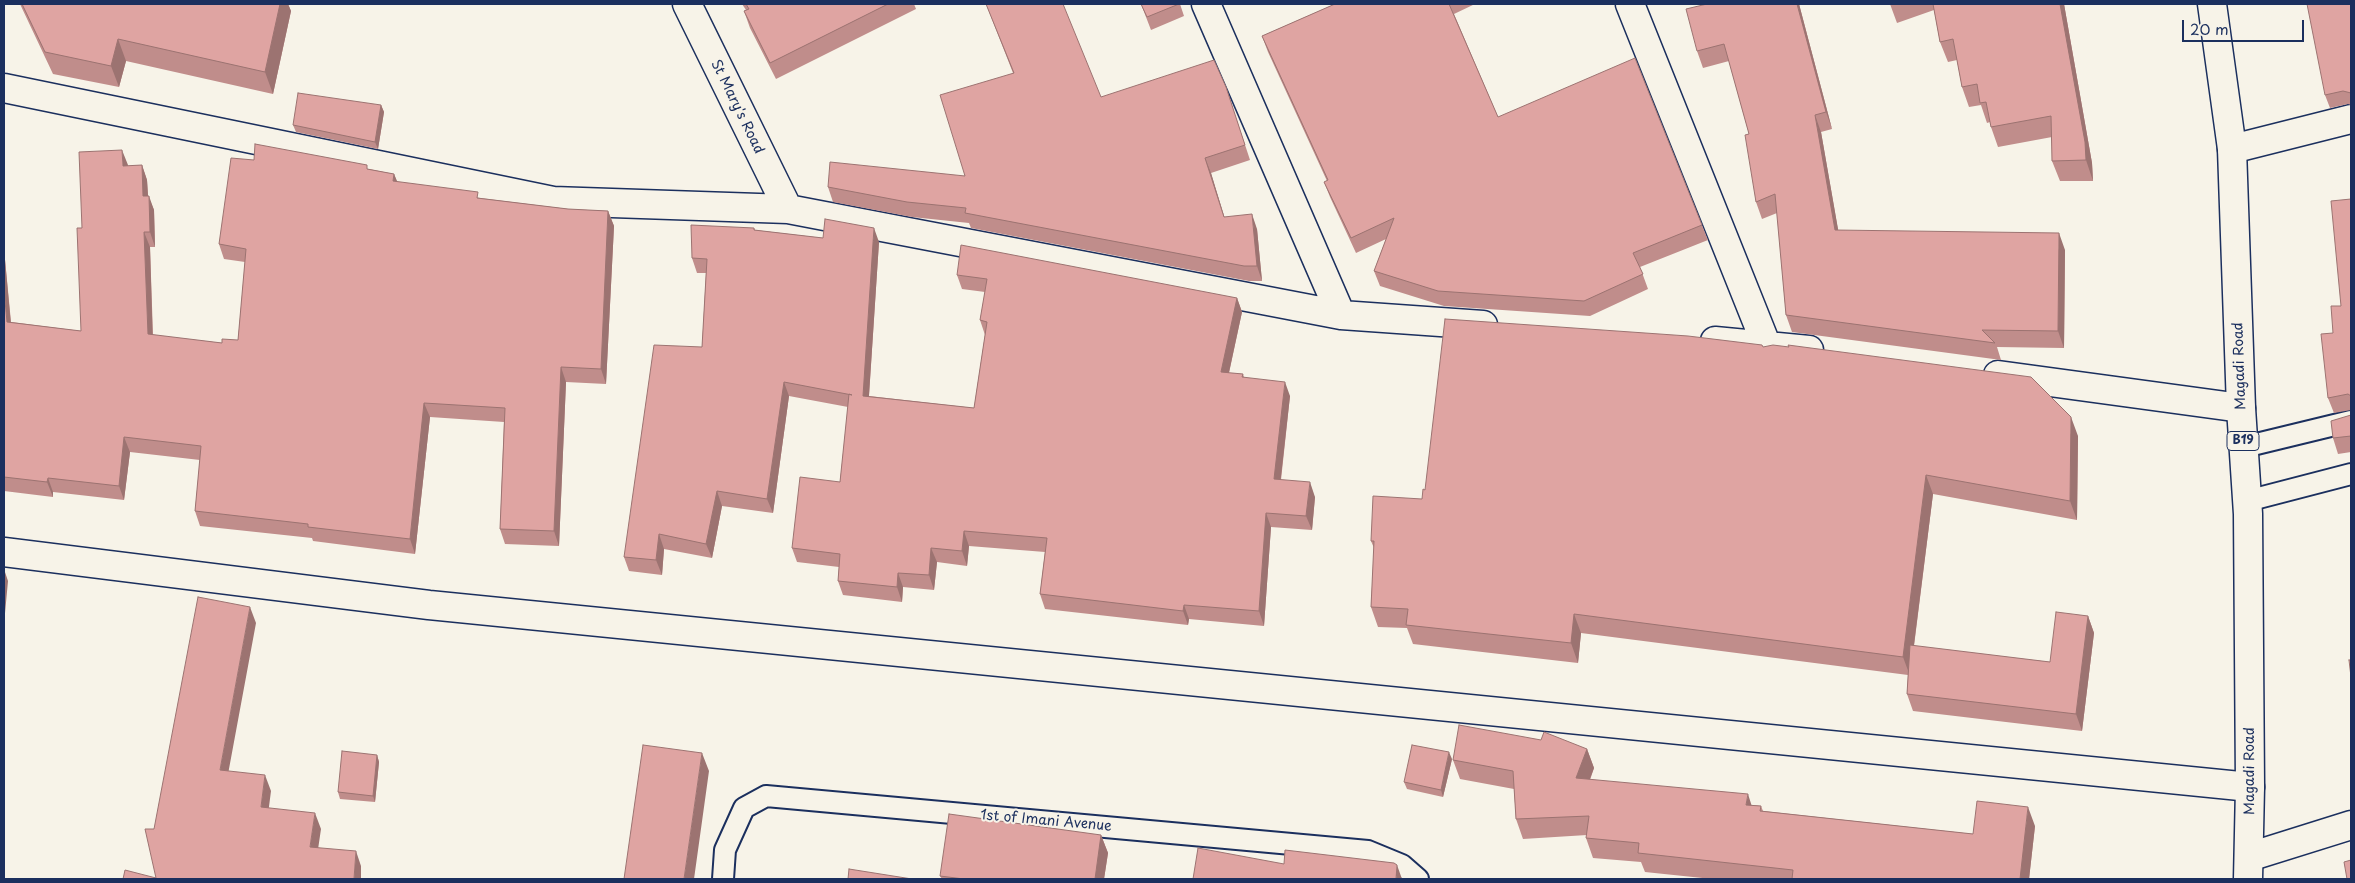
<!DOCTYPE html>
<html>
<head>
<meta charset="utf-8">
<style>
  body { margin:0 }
  #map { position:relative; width:2355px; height:883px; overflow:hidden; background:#f7f3e8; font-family:"Playpen Sans",sans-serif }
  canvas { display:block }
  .frame { position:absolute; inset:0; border:5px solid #1b2f5e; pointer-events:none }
  .scale { position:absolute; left:2182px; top:20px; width:122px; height:22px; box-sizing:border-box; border:2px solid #1b2f5e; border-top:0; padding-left:6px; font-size:15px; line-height:18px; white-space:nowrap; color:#1b2f5e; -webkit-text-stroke:4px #f7f3e8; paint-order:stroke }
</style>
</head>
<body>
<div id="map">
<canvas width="2355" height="883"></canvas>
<div class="frame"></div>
<div class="scale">20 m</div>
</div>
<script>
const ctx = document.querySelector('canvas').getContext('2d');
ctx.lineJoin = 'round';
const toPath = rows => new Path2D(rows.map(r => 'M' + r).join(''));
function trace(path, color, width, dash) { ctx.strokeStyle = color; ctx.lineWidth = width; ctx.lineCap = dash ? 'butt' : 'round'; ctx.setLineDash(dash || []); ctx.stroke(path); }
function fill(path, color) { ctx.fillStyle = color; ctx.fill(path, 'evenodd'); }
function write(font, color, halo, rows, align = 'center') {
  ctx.font = font + ' "Playpen Sans",sans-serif'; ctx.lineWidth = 4; ctx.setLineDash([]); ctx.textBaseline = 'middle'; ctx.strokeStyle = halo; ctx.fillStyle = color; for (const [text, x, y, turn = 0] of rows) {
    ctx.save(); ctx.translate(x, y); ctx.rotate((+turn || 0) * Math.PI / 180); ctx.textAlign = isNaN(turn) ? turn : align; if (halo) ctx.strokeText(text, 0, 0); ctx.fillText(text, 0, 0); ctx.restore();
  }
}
const lane = toPath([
  [2244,447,2351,421],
  [2247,501,2351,474],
  [723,879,725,850,744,808,766,796,1368,851,1402,865,1418,879]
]);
const street = toPath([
  [687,4,788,209],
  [1206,4,1341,315],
  [1630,4,1766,344],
  [4,88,553,201,788,209,1341,315,1483,325],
  [2232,149,2351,119],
  [1715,341,1809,350],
  [1998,375,2241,408],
  [4,552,429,605,2250,787],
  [2249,857,2351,825]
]);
const highway = toPath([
  [2212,4,2232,149,2241,408,2248,514,2250,787,2248,879]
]);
trace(lane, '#1b2f5e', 24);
trace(street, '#1b2f5e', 31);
trace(highway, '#1b2f5e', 31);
trace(lane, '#f7f3e8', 20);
trace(street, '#f7f3e8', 28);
trace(highway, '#f7f3e8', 28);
fill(toPath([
  [20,4,288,4,291,11,273,94,126,61,119,87,53,74],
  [742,4,914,4,916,9,776,79,750,28,744,11,746,10],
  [986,4,1101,97,1226,87,1250,160,1211,173,1224,217,1257,229,1262,281,1249,281,971,228,969,223,912,217,833,202,828,187,965,176,1013,73],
  [1141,4,1180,4,1184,16,1151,30],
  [1335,4,1475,4,1454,14,1498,117,1702,225,1708,240,1640,267,1648,289,1590,316,1444,306,1380,286,1374,271,1386,239,1356,253,1330,197,1324,182,1327,181,1268,52,1262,36],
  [1799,4,1832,129,1821,132,1838,230,2065,250,2064,348,1997,347,2001,360,1792,332,1786,315,1777,213,1762,219,1756,202,1749,134,1729,61,1703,68,1697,51],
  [1890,4,2064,4,2092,163,2093,181,2060,181,2052,161,2052,137,1998,147,1991,127,1990,122,1987,123,1981,105,1969,107,1962,87,1957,60,1948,62,1940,42,1934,10,1897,23],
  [2351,4,2351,105,2348,104,2330,108,2325,95],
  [381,105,384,112,378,149,296,132,293,125],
  [254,160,369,169,394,174,397,182,480,198,568,209,608,211,614,226,606,384,566,382,559,546,505,544,500,529,504,422,430,417,415,554,313,541,312,538,200,526,195,511,200,460,130,452,124,500,53,492,53,497,4,491,4,249,11,322,81,331,82,228,128,166,142,165,147,180,148,196,154,210,155,247,150,247,153,335,222,343,238,340,245,262,224,259,219,244],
  [2351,199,2351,410,2334,413,2328,398,2333,333,2341,306],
  [754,228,755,230,823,238,879,242,869,396,974,408,985,335,980,320,985,292,962,289,957,275,1237,298,1242,312,1229,373,1243,374,1244,377,1290,396,1281,480,1315,497,1312,530,1271,527,1264,626,1189,619,1188,625,1045,609,1040,594,1045,552,969,546,967,566,937,562,934,590,903,587,902,602,843,595,838,581,839,567,797,562,792,548,840,482,848,407,789,396,773,513,722,506,712,558,664,549,662,575,629,571,624,557,702,347,706,273,697,273,692,258],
  [1763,347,2078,436,2077,520,1933,494,1914,646,2050,662,2088,616,2094,633,2082,731,1913,711,1907,694,1908,675,1581,633,1578,663,1413,644,1407,628,1378,627,1371,607,1374,548,1371,541,1422,499,1425,490],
  [2351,415,2351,452,2338,454,2333,438],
  [1587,749,1594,768,1590,780,1751,805,1761,806,1763,811,1973,834,2035,826,2029,879,1712,879,1645,872,1641,862,1593,858,1586,838,1587,835,1523,839,1516,819,1514,789,1460,779,1453,760],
  [377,755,379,762,375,802,340,799,338,792],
  [1452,759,1443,797,1407,789,1404,782],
  [1101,835,1108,853,1104,879,942,879,940,876]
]), '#c08d8b');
fill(toPath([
  [280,4,288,4,291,11,273,94,265,72],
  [1797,4,1799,4,1832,129,1826,112],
  [2060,4,2064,4,2092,163,2093,181,2086,160],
  [118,39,126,61,119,87,111,66],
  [381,105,384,112,378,149,375,142],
  [1815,115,1821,132,1841,246,1835,230],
  [122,150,128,165,128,181,123,166],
  [1205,158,1211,173,1229,232,1224,217],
  [142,165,147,180,149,211,143,196],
  [394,174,400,188,393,181],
  [149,196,154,210,155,247,150,232],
  [608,211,614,226,606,384,601,369],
  [1252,214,1257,229,1262,281,1257,266],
  [874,228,879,242,868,410,863,396],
  [144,232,150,247,153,349,148,334],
  [2059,233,2065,250,2064,348,2058,331],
  [4,249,12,336,7,322,4,290],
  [1237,298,1242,312,1226,386,1221,372],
  [561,367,566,382,559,546,554,531],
  [784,382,789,396,773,513,767,499],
  [1285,382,1290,396,1279,494,1274,479],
  [424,403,430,417,415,554,410,539],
  [2071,417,2078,436,2077,520,2070,501],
  [124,437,130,452,124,500,119,486],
  [1926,475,1933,494,1910,676,1903,657],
  [48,478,53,492,53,497,47,482],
  [1310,482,1315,497,1312,530,1306,516],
  [717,491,722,506,712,558,706,544],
  [1266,513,1271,527,1264,626,1259,611],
  [964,531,969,546,967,566,962,551],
  [659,534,664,549,662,575,656,560],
  [931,548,937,562,934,590,929,575],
  [4,569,8,581,4,624],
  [898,573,903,587,902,602,897,587],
  [1184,605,1189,619,1188,625,1183,611],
  [250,607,256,623,226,785,220,770],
  [1574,614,1581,633,1578,663,1571,643],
  [2088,616,2094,633,2082,731,2076,714],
  [1587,749,1594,768,1583,797,1576,778],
  [1449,752,1452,759,1443,797,1441,790],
  [702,753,709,771,694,879,684,879],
  [377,755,379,762,375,802,373,796],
  [265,775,271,791,267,822,261,807],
  [1748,794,1754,813,1746,805],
  [2028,807,2035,826,2029,879,2020,879],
  [315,813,321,829,316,863,310,847],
  [1101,835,1108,853,1104,879,1095,879],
  [356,851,361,866,361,879,354,879],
  [1397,865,1402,879,1396,879]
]), '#9c7371');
const building = toPath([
  [22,4,280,4,265,72,118,39,111,66,45,52,22,4],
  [746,4,888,4,770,63,744,11,749,9,746,4],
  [986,4,1063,4,1101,97,1214,60,1226,87,1245,145,1205,158,1224,217,1252,214,1257,266,1244,266,965,213,966,208,907,202,828,187,830,162,965,176,940,95,1014,73,986,4],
  [1141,4,1179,4,1147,17,1141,4],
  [1335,4,1449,4,1498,117,1635,58,1702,225,1633,253,1643,274,1584,301,1438,291,1374,271,1394,218,1351,238,1324,182,1328,180,1262,36,1335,4],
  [1707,4,1797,4,1826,112,1815,115,1835,230,2059,233,2058,331,1982,330,1995,343,1786,315,1775,194,1756,202,1745,135,1749,134,1724,44,1697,51,1686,9,1707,4],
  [1933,4,2060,4,2085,142,2086,160,2052,161,2051,116,1991,127,1986,102,1980,103,1977,84,1962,87,1953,39,1940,42,1933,4],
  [2307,4,2351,4,2351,93,2343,91,2325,95,2307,4],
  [298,93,381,105,375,142,293,125,298,93],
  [255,144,367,165,367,169,394,174,393,181,478,192,477,198,568,209,608,211,601,369,561,367,554,531,500,529,505,408,424,403,410,539,308,527,308,524,195,511,201,446,124,437,119,486,48,478,47,482,4,477,4,290,7,322,81,331,77,228,82,228,79,152,122,150,123,166,142,165,143,196,149,196,150,232,144,232,148,334,222,343,222,339,238,340,246,249,219,244,231,158,254,160,255,144],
  [2351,199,2351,396,2348,394,2328,398,2321,334,2333,333,2331,306,2341,306,2331,201,2351,199],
  [825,219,874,228,863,396,974,408,987,322,980,320,987,279,957,275,961,245,1237,298,1221,372,1243,374,1242,377,1285,382,1274,479,1310,482,1306,516,1266,513,1259,611,1184,605,1183,611,1040,594,1047,538,964,531,962,551,931,548,929,575,898,573,897,587,838,581,840,554,792,548,800,477,840,482,849,394,852,395,784,382,767,499,717,491,706,544,659,534,656,560,624,557,654,345,702,347,707,259,692,258,691,225,754,228,754,230,823,238,825,219],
  [1445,319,1688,336,1762,345,1763,347,1773,345,1789,347,1788,345,2031,377,2071,417,2070,501,1926,475,1903,657,1574,614,1571,643,1406,625,1408,609,1371,607,1374,541,1371,541,1373,496,1422,499,1423,489,1425,490,1445,319],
  [2351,415,2351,436,2333,438,2331,421,2351,415],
  [198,597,250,607,220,770,265,775,261,807,315,813,310,847,356,851,354,879,123,879,125,870,156,878,145,829,154,829,198,597],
  [2056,612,2088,616,2076,714,1907,694,1910,645,2050,662,2056,612],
  [2349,660,2351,660,2351,677,2349,660],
  [1459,725,1541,740,1544,732,1587,749,1576,778,1748,794,1746,805,1761,806,1760,811,1973,834,1977,801,2028,807,2020,879,1792,879,1793,870,1638,853,1639,843,1586,838,1589,816,1516,819,1513,771,1453,760,1459,725],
  [643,745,702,753,684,879,624,879,643,745],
  [1412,745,1449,752,1441,790,1404,782,1412,745],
  [342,751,377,755,373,796,338,792,342,751],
  [949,814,1101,835,1095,879,964,879,940,876,949,814],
  [1198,848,1284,864,1285,850,1394,863,1397,865,1396,879,1193,879,1198,848],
  [2351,860,2351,879,2347,879,2344,862,2351,860],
  [849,869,912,879,848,879,849,869]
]);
fill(building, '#dfa4a2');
trace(building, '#9c7371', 1);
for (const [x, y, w] of [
  [2243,441,32]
]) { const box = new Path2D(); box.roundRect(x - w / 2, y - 9.5, w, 19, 4); ctx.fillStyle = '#f7f3e8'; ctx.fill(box); trace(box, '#1b2f5e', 1); }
write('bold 12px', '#1b2f5e', null, [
  ["B19",2243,441]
]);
write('14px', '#1b2f5e', '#f7f3e8', [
  ["St Mary's Road",737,107,64],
  ["Magadi Road",2240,366,-92],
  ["Magadi Road",2250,771,-90],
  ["1st of Imani Avenue",1046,821,5]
]);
</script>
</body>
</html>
